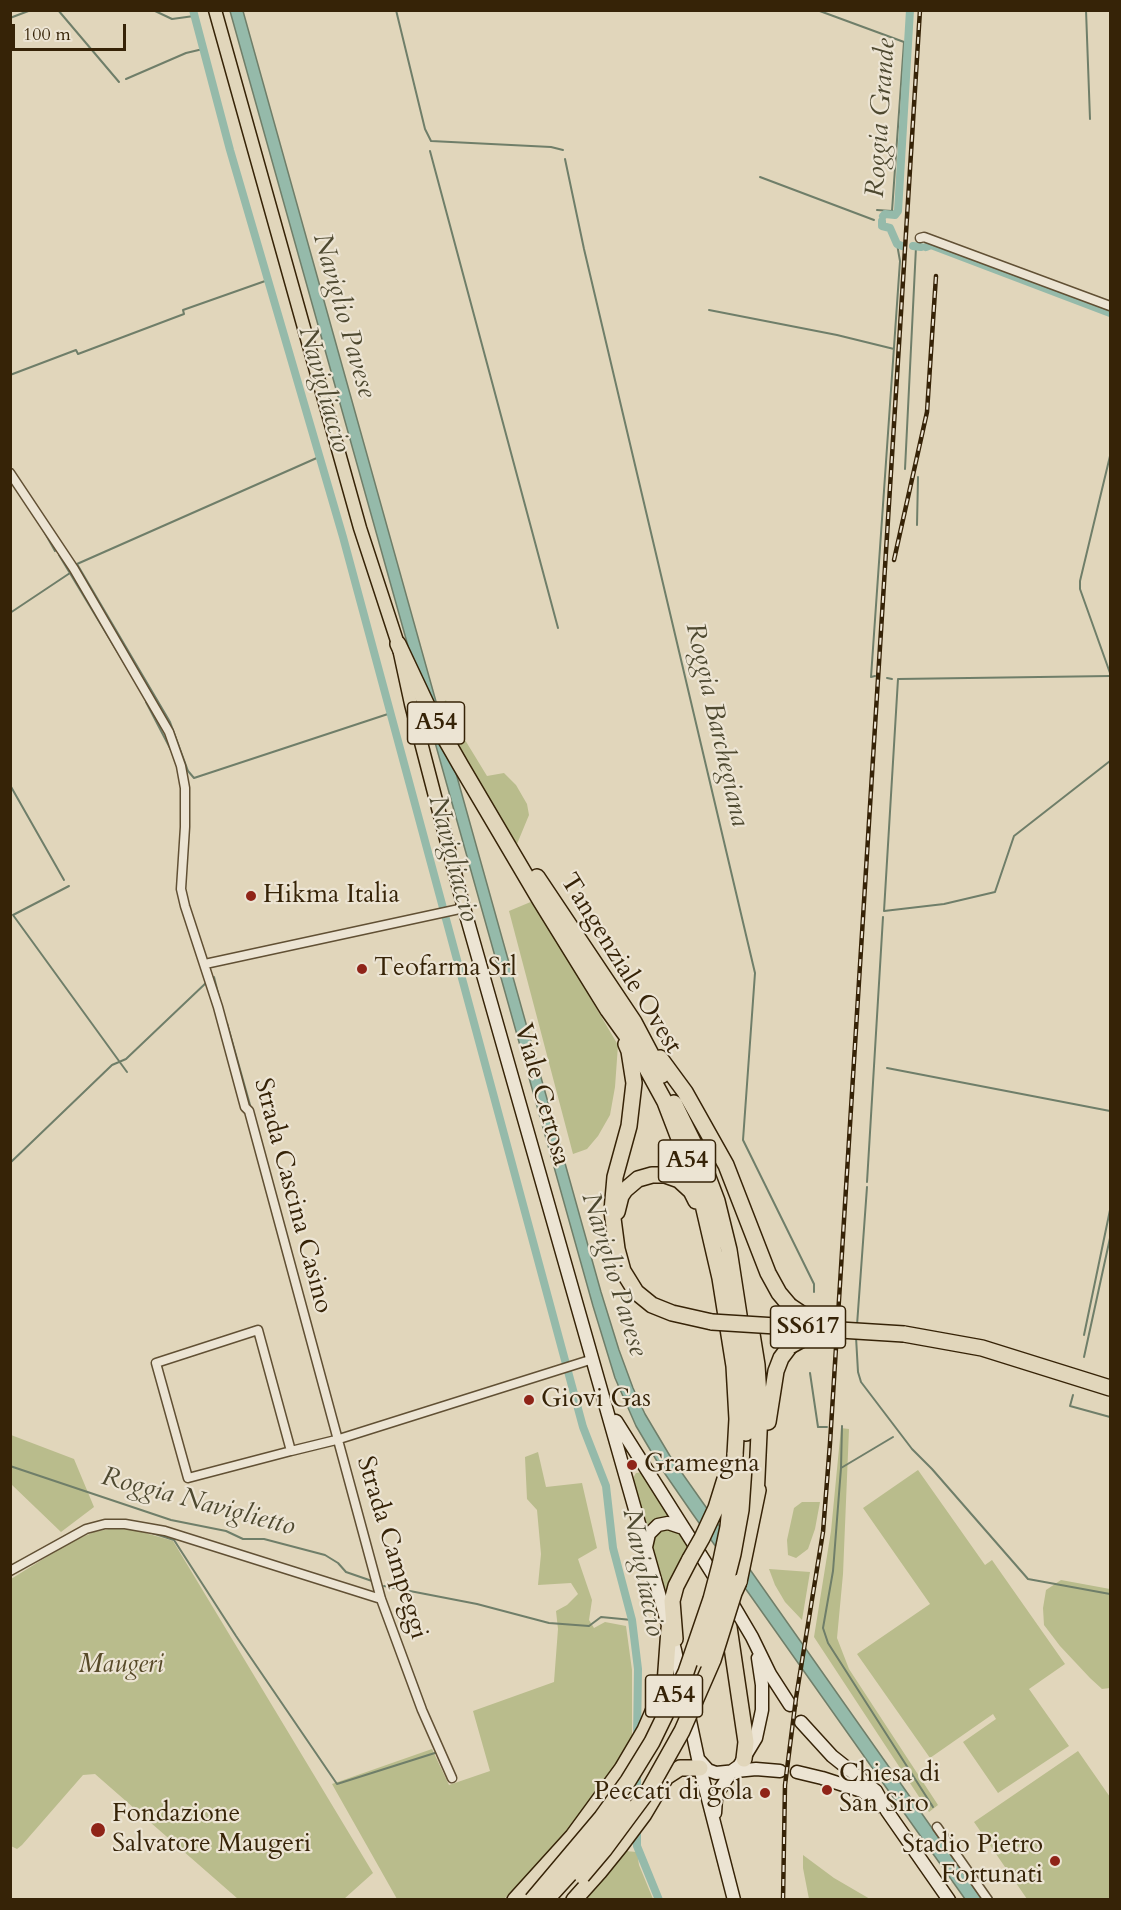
<!DOCTYPE html>
<html>
<head>
<meta charset="utf-8">
<style>
  body { margin:0 }
  #map { position:relative; width:1121px; height:1910px; overflow:hidden; background:#e1d6bb; font-family:Cardo,serif }
  canvas { display:block }
  .frame { position:absolute; inset:0; border:12px solid #362307; pointer-events:none }
  .scale { position:absolute; left:12px; top:24px; width:114px; height:27px; box-sizing:border-box; border:3px solid #362307; border-top:0; padding-left:8px; font-size:18px; line-height:21px; white-space:nowrap; color:#362307; -webkit-text-stroke:4px #ece4d3; paint-order:stroke }
</style>
</head>
<body>
<div id="map">
<canvas width="1121" height="1910"></canvas>
<div class="frame"></div>
<div class="scale">100 m</div>
</div>
<script>
const ctx = document.querySelector('canvas').getContext('2d');
ctx.lineJoin = 'round';
function fill(path, color) { ctx.fillStyle = color; ctx.fill(path, 'evenodd'); }
const toPath = rows => new Path2D(rows.map(r => 'M' + r).join(''));
function trace(path, color, width, dash) { ctx.strokeStyle = color; ctx.lineWidth = width; ctx.lineCap = dash ? 'butt' : 'round'; ctx.setLineDash(dash || []); ctx.stroke(path); }
function write(font, color, halo, rows, align = 'center') {
  ctx.font = font + ' Cardo,serif'; ctx.lineWidth = 4.5; ctx.setLineDash([]); ctx.textBaseline = 'middle'; ctx.strokeStyle = halo; ctx.fillStyle = color; for (const [text, x, y, turn = 0] of rows) {
    ctx.save(); ctx.translate(x, y); ctx.rotate((+turn || 0) * Math.PI / 180); ctx.textAlign = isNaN(turn) ? turn : align; if (halo) ctx.strokeText(text, 0, 0); ctx.fillText(text, 0, 0); ctx.restore();
  }
}
fill(toPath([
  [446,700,451,717,487,776,504,773,516,785,527,804,529,815,517,844,435,712],
  [533,901,618,1045,615,1087,610,1115,598,1136,587,1149,573,1154,509,911],
  [841,1428,849,1429,843,1574,837,1638,849,1669,938,1805,929,1812,814,1637,831,1531],
  [11,1435,74,1459,94,1507,61,1532,11,1484],
  [538,1452,546,1487,582,1483,597,1548,578,1559,592,1600,589,1620,594,1628,605,1622,626,1626,632,1670,632,1736,605,1785,562,1838,504,1899,397,1899,332,1784,432,1749,449,1785,490,1771,473,1711,554,1682,558,1629,556,1611,567,1605,578,1594,571,1583,538,1585,541,1554,537,1510,527,1499,525,1457],
  [918,1470,985,1565,992,1560,1065,1664,1029,1689,1069,1746,998,1793,963,1742,996,1719,993,1714,930,1758,857,1654,930,1604,863,1508],
  [643,1472,669,1516,659,1519,645,1528,632,1480,636,1473],
  [802,1502,820,1502,815,1529,808,1549,796,1558,788,1555,787,1540,794,1508],
  [114,1528,135,1530,173,1541,373,1873,344,1899,238,1899,95,1774,83,1775,22,1845,17,1849,11,1846,11,1579,69,1543,94,1532],
  [665,1529,674,1529,682,1533,692,1549,668,1604,653,1556,652,1546,657,1533],
  [769,1569,810,1572,802,1620,785,1602,775,1585],
  [1061,1580,1110,1589,1110,1688,1102,1689,1090,1678,1060,1646,1044,1625,1043,1608,1046,1590],
  [1078,1751,1110,1797,1110,1899,1027,1899,974,1822],
  [625,1851,637,1852,639,1865,653,1899,584,1900],
  [803,1855,834,1878,870,1899,809,1899,803,1868]
]), '#b9bc8c');
const water = toPath([
  [230,11,243,11,601,1292,619,1350,633,1388,645,1414,670,1456,982,1899,965,1899,692,1513,661,1468,636,1426,615,1378,593,1306,230,11]
]);
fill(water, '#95baaa');
trace(water, '#6f7e69', 1.5);
trace(toPath([
  [58,10,119,82],
  [153,10,172,19,194,16],
  [396,10,425,129,431,141,551,147,563,150],
  [817,10,904,42,892,211,877,210],
  [1086,10,1090,119],
  [10,18,31,10],
  [126,79,186,53,203,49],
  [430,151,558,628],
  [565,159,584,249,755,973,743,1140,814,1284,814,1292],
  [760,177,874,220],
  [709,310,837,335,894,349],
  [10,375,76,350,78,354,184,314,183,310,268,280],
  [1110,456,1080,581,1080,589,1110,673],
  [319,457,77,564,170,722,188,771,194,778,391,713],
  [905,469,916,247],
  [917,525,918,477],
  [41,526,55,551],
  [59,555,135,681],
  [10,613,70,573],
  [875,676,871,677,900,261,897,244],
  [1110,676,898,679,884,911,944,904,995,892,1014,836,1110,761],
  [887,678,892,679],
  [146,702,171,750],
  [10,785,64,880],
  [69,886,13,915,127,1072],
  [214,977,220,1001],
  [227,1023,250,1105],
  [887,1068,1110,1111],
  [10,1163,112,1065,126,1059,208,981],
  [867,1182,883,917],
  [857,1325,867,1187],
  [1084,1335,1110,1210],
  [856,1337,858,1372,861,1382,912,1449,932,1469,1028,1579,1110,1594],
  [1084,1357,1110,1238],
  [810,1373,818,1427,827,1427],
  [1073,1395,1070,1406,1110,1417],
  [842,1426,841,1468,833,1571,823,1628,828,1643,933,1807],
  [10,1466,171,1520,226,1531,243,1539,264,1539,325,1555,338,1563,346,1572,372,1581],
  [841,1468,893,1437],
  [152,1533,174,1540,236,1636,337,1784,438,1752],
  [384,1586,477,1604,549,1623,589,1626,601,1617,632,1620]
]), '#6f7e69', 2);
trace(toPath([
  [193,10,230,150,343,537,583,1427,606,1486,613,1548,632,1620,638,1669,637,1741],
  [883,216,885,214,895,215,898,211,910,10],
  [882,221,882,226,890,228,897,244,902,246],
  [913,246,921,247],
  [926,247,931,245,1110,313],
  [637,1771,637,1804],
  [637,1825,637,1846,659,1900]
]), '#95baaa', 8);
const street = toPath([
  [920,238,924,237,1110,306],
  [10,473,74,569,169,732,181,766,185,788,185,827,181,889,185,906,218,1007,245,1107,249,1111,381,1599,422,1710,452,1778],
  [205,964,464,908],
  [291,1451,188,1478,156,1363,258,1330,291,1451,336,1440,593,1359],
  [10,1571,86,1529,105,1524,125,1524,165,1531,381,1599],
  [937,1827,988,1900]
]);
const secondary = toPath([
  [464,908,675,1650,700,1768,734,1900],
  [616,1421,719,1584],
  [646,1547,649,1534,658,1525,668,1523,683,1528],
  [729,1598,752,1637,770,1674,790,1705],
  [801,1722,832,1756,876,1791,887,1811,949,1900],
  [699,1760,708,1770,716,1773,756,1769,780,1771],
  [797,1772,822,1778,862,1791,881,1806],
  [715,1813,716,1798,719,1791,732,1771,739,1766,756,1738,762,1710,762,1685,758,1658]
]);
const primary = toPath([
  [215,10,360,528,398,644,411,704,464,908]
]);
const highway = toPath([
  [398,644,430,712,461,766,540,900,608,1010,636,1049,665,1102,701,1196,720,1278,734,1366,737,1419,735,1455],
  [537,877,634,1022,662,1075],
  [626,1044,629,1051,634,1083,629,1126,615,1177,612,1211,617,1249,623,1271,636,1292,652,1305,672,1313,712,1322],
  [660,1058,685,1092,726,1165,768,1273,779,1293,790,1306],
  [674,1103,700,1156,717,1201,729,1250,743,1341,748,1398,746,1433],
  [617,1212,621,1196,625,1190,638,1179,652,1175,665,1175,679,1180,691,1191,696,1201],
  [751,1328,757,1365,760,1412,756,1498],
  [904,1334,982,1348,1110,1388],
  [768,1422,776,1371,781,1358,790,1346],
  [739,1582,758,1490],
  [729,1627,746,1742,744,1759],
  [675,1639,672,1601,676,1586,690,1559],
  [515,1900,573,1836,622,1769,645,1730,665,1684,669,1629],
  [574,1900,599,1872,620,1846,644,1814,666,1777,680,1768,700,1768]
]);
trace(street, '#615034', 11);
trace(secondary, '#362307', 15);
trace(primary, '#362307', 15);
trace(highway, '#362307', 18);
trace(street, '#ece4d3', 8);
trace(secondary, '#ece4d3', 12);
trace(primary, '#e1d6bb', 12);
trace(highway, '#e1d6bb', 15);
const rail = toPath([
  [894,560,927,412,936,276],
  [783,1900,785,1785,796,1698,823,1532,830,1443,920,10]
]);
trace(rail, '#362307', 4.5);
trace(rail, '#ece4d3', 2, [7]);
const highwayBridge = toPath([
  [790,1306,808,1318,824,1322],
  [712,1322,904,1334],
  [790,1346,810,1335,820,1335],
  [690,1559,702,1538,716,1508,725,1479],
  [701,1659,721,1601,733,1554,741,1510,744,1467],
  [582,1876,604,1850,650,1788,682,1731,713,1660,734,1593,739,1582],
  [532,1900,602,1817,628,1781,652,1742,686,1672,711,1599,720,1565,728,1527,735,1455],
  [546,1900,576,1867,624,1805]
]);
trace(highwayBridge, '#362307', 18, []);
trace(highwayBridge, '#e1d6bb', 15);
for (const [x, y, r, color] of [
  [251,896,6,"#8f2418"],
  [362,969,6,"#8f2418"],
  [529,1400,6,"#8f2418"],
  [632,1465,6,"#8f2418"],
  [827,1790,6,"#8f2418"],
  [765,1793,6,"#8f2418"],
  [98,1830,8,"#8f2418"],
  [1055,1861,6,"#8f2418"]
]) { const dot = new Path2D(); dot.arc(x, y, r, 0, 2 * Math.PI); ctx.fillStyle = color; ctx.fill(dot); trace(dot, '#ece4d3', 2); }
for (const [x, y, w] of [
  [436,723,57],
  [687,1161,57],
  [808,1327,75],
  [674,1696,57]
]) { const box = new Path2D(); box.roundRect(x - w / 2, y - 21, w, 42, 4.5); ctx.fillStyle = '#ece4d3'; ctx.fill(box); trace(box, '#362307', 1.5); }
write('bold 24px', '#362307', null, [
  ["A54",436,723],
  ["A54",687,1161],
  ["SS617",808,1327],
  ["A54",674,1696]
]);
write('26px', '#362307', '#ece4d3', [
  ["Hikma Italia",263,896],
  ["Teofarma Srl",374,969],
  ["Giovi Gas",541,1400],
  ["Gramegna",644,1465],
  ["Chiesa di",839,1775],
  ["San Siro",839,1805],
  ["Peccati di gola",753,1793,"right"],
  ["Fondazione",112,1815],
  ["Salvatore Maugeri",112,1845],
  ["Stadio Pietro",1043,1846,"right"],
  ["Fortunati",1043,1876,"right"]
], 'left');
write('26px', '#362307', '#ece4d3', [
  ["Tangenziale Ovest",620,964,58],
  ["Viale Certosa",541,1095,74],
  ["Strada Cascina Casino",292,1196,75],
  ["Strada Campeggi",391,1548,73]
]);
write('italic 26px', '#574928', '#ece4d3', [
  ["Maugeri",121,1666]
]);
write('italic 27px', '#4e4930', '#ece4d3', [
  ["Roggia Grande",882,118,-86],
  ["Naviglio Pavese",343,316,74],
  ["Navigliaccio",323,390,74],
  ["Roggia Barchegiana",716,725,77],
  ["Navigliaccio",452,859,75],
  ["Naviglio Pavese",613,1275,73],
  ["Roggia Naviglietto",198,1503,15],
  ["Navigliaccio",642,1573,79]
]);
</script>
</body>
</html>
